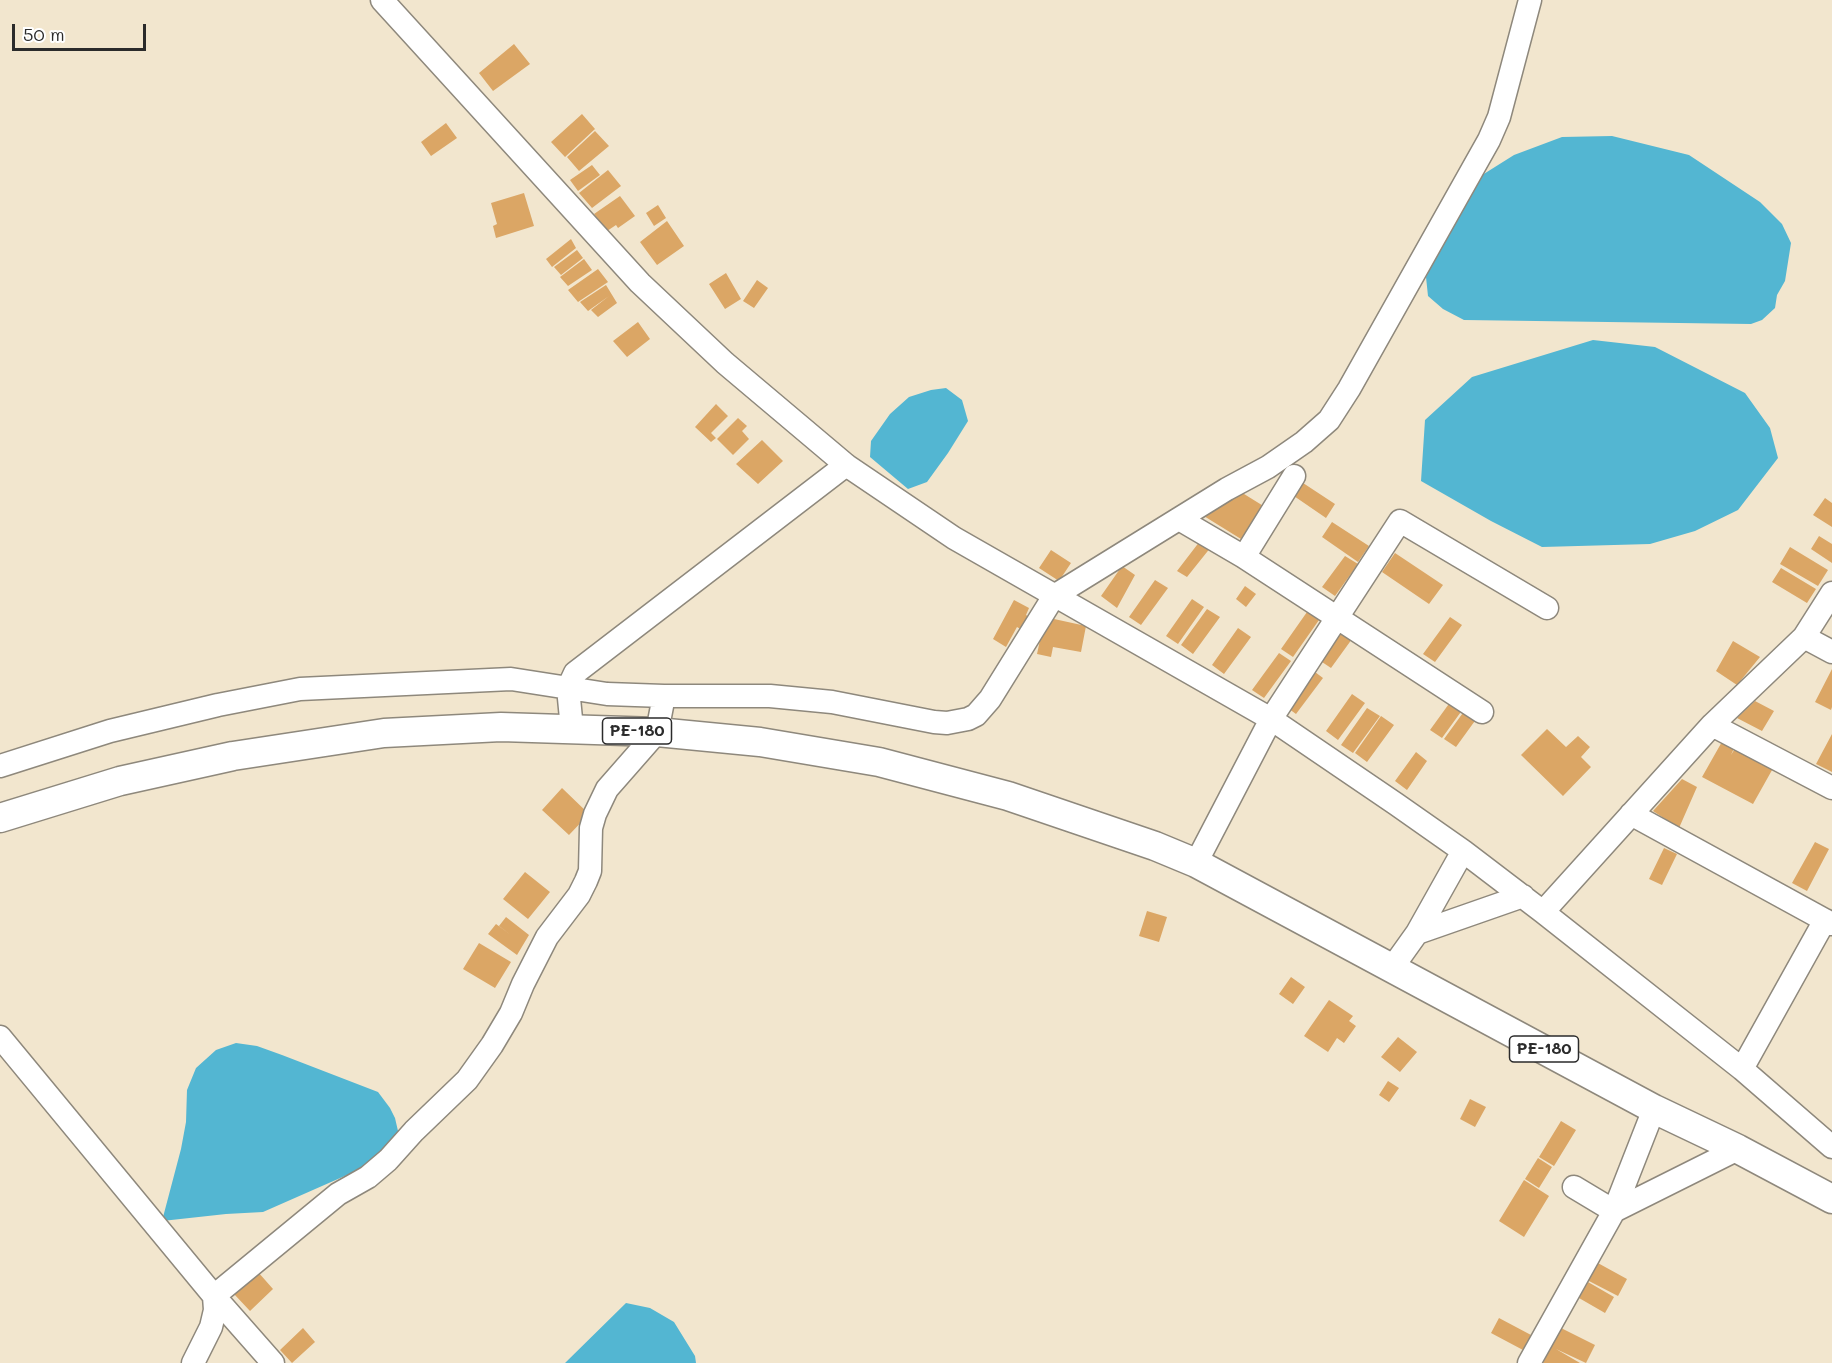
<!DOCTYPE html>
<html>
<head>
<meta charset="utf-8">
<style>
  body { margin:0 }
  #map { position:relative; width:1832px; height:1363px; overflow:hidden; background:#f2e6ce; font-family:Mali,sans-serif }
  canvas { display:block }
  .scale { position:absolute; left:12px; top:24px; width:134px; height:27px; box-sizing:border-box; border:3px solid #2b2b2b; border-top:0; padding-left:8px; font-size:18px; line-height:21px; white-space:nowrap; color:#2b2b2b; -webkit-text-stroke:4px #fff; paint-order:stroke }
</style>
</head>
<body>
<div id="map">
<canvas width="1832" height="1363"></canvas>
<div class="scale">50 m</div>
</div>
<script>
const ctx = document.querySelector('canvas').getContext('2d');
ctx.lineJoin = 'round';
function fill(path, color) { ctx.fillStyle = color; ctx.fill(path, 'evenodd'); }
const toPath = rows => new Path2D(rows.map(r => 'M' + r).join(''));
function trace(path, color, width, dash) { ctx.strokeStyle = color; ctx.lineWidth = width; ctx.lineCap = dash ? 'butt' : 'round'; ctx.setLineDash(dash || []); ctx.stroke(path); }
function write(font, color, halo, rows, align = 'center') {
  ctx.font = font + ' Mali,sans-serif'; ctx.lineWidth = 6; ctx.setLineDash([]); ctx.textBaseline = 'middle'; ctx.strokeStyle = halo; ctx.fillStyle = color; for (const [text, x, y, turn = 0] of rows) {
    ctx.save(); ctx.translate(x, y); ctx.rotate((+turn || 0) * Math.PI / 180); ctx.textAlign = isNaN(turn) ? turn : align; if (halo) ctx.strokeText(text, 0, 0); ctx.fillText(text, 0, 0); ctx.restore();
  }
}
fill(toPath([
  [1612,136,1689,155,1760,202,1782,224,1791,243,1785,281,1777,295,1775,308,1762,320,1751,324,1464,320,1443,309,1428,296,1426,277,1449,230,1479,177,1514,155,1562,137],
  [1593,340,1655,347,1745,393,1770,428,1778,458,1738,510,1695,531,1650,544,1542,547,1491,521,1421,481,1425,420,1472,377],
  [946,388,962,400,968,421,948,453,927,482,908,489,870,457,871,441,890,414,909,397,931,390],
  [236,1043,257,1046,282,1055,378,1092,390,1108,395,1118,398,1131,395,1144,372,1164,263,1212,226,1214,162,1221,181,1149,186,1122,187,1090,196,1068,216,1050],
  [626,1303,650,1308,674,1322,695,1356,696,1363,565,1363]
]), '#53b6d2');
fill(toPath([
  [514,44,530,64,493,91,479,73],
  [582,114,595,129,565,157,551,142],
  [446,123,457,138,431,156,421,142],
  [595,131,609,146,579,171,567,157],
  [592,165,600,175,578,191,570,180],
  [608,170,621,186,592,208,579,193],
  [524,193,534,226,496,238,493,226,497,224,491,203],
  [620,196,635,216,618,228,616,225,607,231,594,214],
  [658,205,666,218,654,226,646,213],
  [667,221,684,246,657,265,640,242],
  [571,239,576,248,552,267,546,259],
  [577,250,583,258,561,275,554,267],
  [584,259,592,270,568,286,560,277],
  [598,269,608,282,578,302,568,290],
  [726,273,741,299,725,309,709,284],
  [757,280,768,288,754,308,743,301],
  [606,285,617,303,598,317,591,310,609,296,588,311,580,302],
  [638,322,650,339,627,357,613,341],
  [716,404,728,416,711,433,716,438,711,442,695,427],
  [738,418,747,426,742,431,749,439,733,455,717,439],
  [762,440,783,461,758,484,736,464],
  [1300,481,1335,504,1326,518,1291,494],
  [1236,489,1265,507,1241,539,1199,513],
  [1825,498,1832,503,1832,527,1813,515],
  [1332,522,1369,546,1358,562,1322,537],
  [1819,536,1832,544,1832,563,1811,549],
  [1200,541,1211,547,1187,577,1177,571],
  [1790,547,1828,570,1818,586,1780,564],
  [1051,550,1071,563,1059,581,1039,568],
  [1395,553,1443,585,1429,604,1382,572],
  [1345,556,1358,564,1335,596,1322,587],
  [1122,566,1135,575,1117,608,1101,596],
  [1781,568,1816,589,1807,603,1772,582],
  [1155,580,1168,588,1141,625,1129,617],
  [1245,586,1256,594,1246,607,1236,599],
  [1192,599,1204,607,1178,644,1166,636],
  [1014,600,1029,608,1026,615,1029,617,1022,630,1017,627,1006,647,993,639],
  [1207,609,1220,617,1193,654,1181,645],
  [1307,612,1319,620,1293,657,1281,649],
  [1045,617,1086,626,1081,652,1053,647,1051,657,1037,654],
  [1450,617,1462,625,1435,662,1423,654],
  [1238,628,1251,637,1224,674,1212,665],
  [1340,630,1352,639,1331,668,1319,660],
  [1733,641,1760,657,1737,685,1716,671],
  [1279,653,1291,661,1264,698,1252,690],
  [1311,669,1323,678,1296,714,1285,706],
  [1832,669,1832,707,1831,710,1815,702],
  [1352,694,1365,703,1338,740,1326,731],
  [1451,701,1463,709,1442,738,1430,730],
  [1755,701,1774,711,1762,731,1737,718],
  [1367,708,1380,716,1353,753,1341,745],
  [1465,710,1477,718,1456,747,1444,739],
  [1381,716,1394,725,1367,762,1355,753],
  [1547,729,1566,747,1578,736,1590,747,1581,757,1591,767,1563,796,1521,755],
  [1832,734,1832,772,1816,764],
  [1723,740,1735,746,1731,755,1739,742,1776,763,1753,804,1702,777],
  [1416,752,1427,761,1407,790,1395,781],
  [1682,779,1697,787,1679,828,1653,811],
  [562,788,589,814,569,835,542,810],
  [1815,842,1829,849,1807,891,1792,883],
  [1664,848,1677,854,1662,885,1649,879],
  [525,872,550,892,528,919,503,899],
  [1147,911,1167,917,1159,942,1139,936],
  [506,917,529,935,517,955,488,934,496,924,511,935,499,926],
  [479,943,511,962,495,988,463,969],
  [1291,977,1305,987,1293,1004,1279,994],
  [1329,1000,1353,1016,1349,1021,1356,1026,1344,1043,1337,1038,1328,1052,1304,1036],
  [1398,1037,1417,1052,1400,1072,1381,1057],
  [1388,1081,1399,1088,1389,1102,1379,1095],
  [1470,1099,1486,1107,1475,1127,1460,1119],
  [1561,1121,1576,1130,1554,1166,1539,1157],
  [1538,1158,1552,1167,1539,1188,1525,1179],
  [1524,1180,1549,1196,1524,1237,1499,1221],
  [1596,1262,1627,1279,1618,1296,1587,1280],
  [258,1272,273,1289,250,1311,234,1294],
  [1588,1282,1614,1297,1605,1313,1579,1298],
  [1499,1318,1531,1335,1523,1350,1491,1333],
  [303,1328,315,1342,292,1363,280,1350],
  [1561,1328,1595,1345,1586,1363,1556,1349,1580,1363,1543,1363]
]), '#dba665');
const minor = toPath([
  [382,0,640,283,725,363,846,465,954,538,1271,719,1396,804,1463,851,1543,912,1742,1069,1832,1147],
  [1179,519,1244,557,1482,712],
  [1244,557,1294,476],
  [1804,637,1832,652],
  [1712,725,1832,788],
  [572,729,568,688,575,673,846,465],
  [0,766,110,731,218,705,300,689,511,679,607,694,664,696],
  [1631,814,1832,924],
  [1196,863,1271,719,1400,521,1547,608],
  [1543,912,1712,725,1804,637,1832,593],
  [1417,933,1523,896],
  [1392,968,1417,933,1463,851],
  [0,1037,214,1296,273,1363],
  [1742,1069,1825,920],
  [1574,1187,1614,1211,1738,1149],
  [193,1363,211,1327,215,1310,214,1296,338,1194,368,1177,388,1160,414,1131,467,1080,492,1045,511,1013,523,984,547,937,579,895,586,881,590,871,591,828,595,814,607,789,657,732,664,696,770,696,832,702,934,722,947,723,968,719,976,715,990,699,1054,596,1227,489,1268,467,1304,442,1329,420,1349,389,1489,140,1499,117,1530,0],
  [1529,1363,1614,1211,1654,1109]
]);
const major = toPath([
  [0,818,120,781,233,756,384,733,501,727,657,732,760,742,879,762,1008,796,1155,846,1196,863,1654,1109,1738,1149,1832,1199]
]);
trace(minor, '#8e887c', 25);
trace(major, '#8e887c', 31);
trace(minor, '#fff', 22);
trace(major, '#fff', 28);
for (const [x, y, w] of [
  [637,731,69],
  [1544,1049,69]
]) { const box = new Path2D(); box.roundRect(x - w / 2, y - 13, w, 26, 4.5); ctx.fillStyle = '#fff'; ctx.fill(box); trace(box, '#2b2b2b', 1.5); }
write('bold 16px', '#2b2b2b', null, [
  ["PE-180",637,731],
  ["PE-180",1544,1049]
]);
</script>
</body>
</html>
